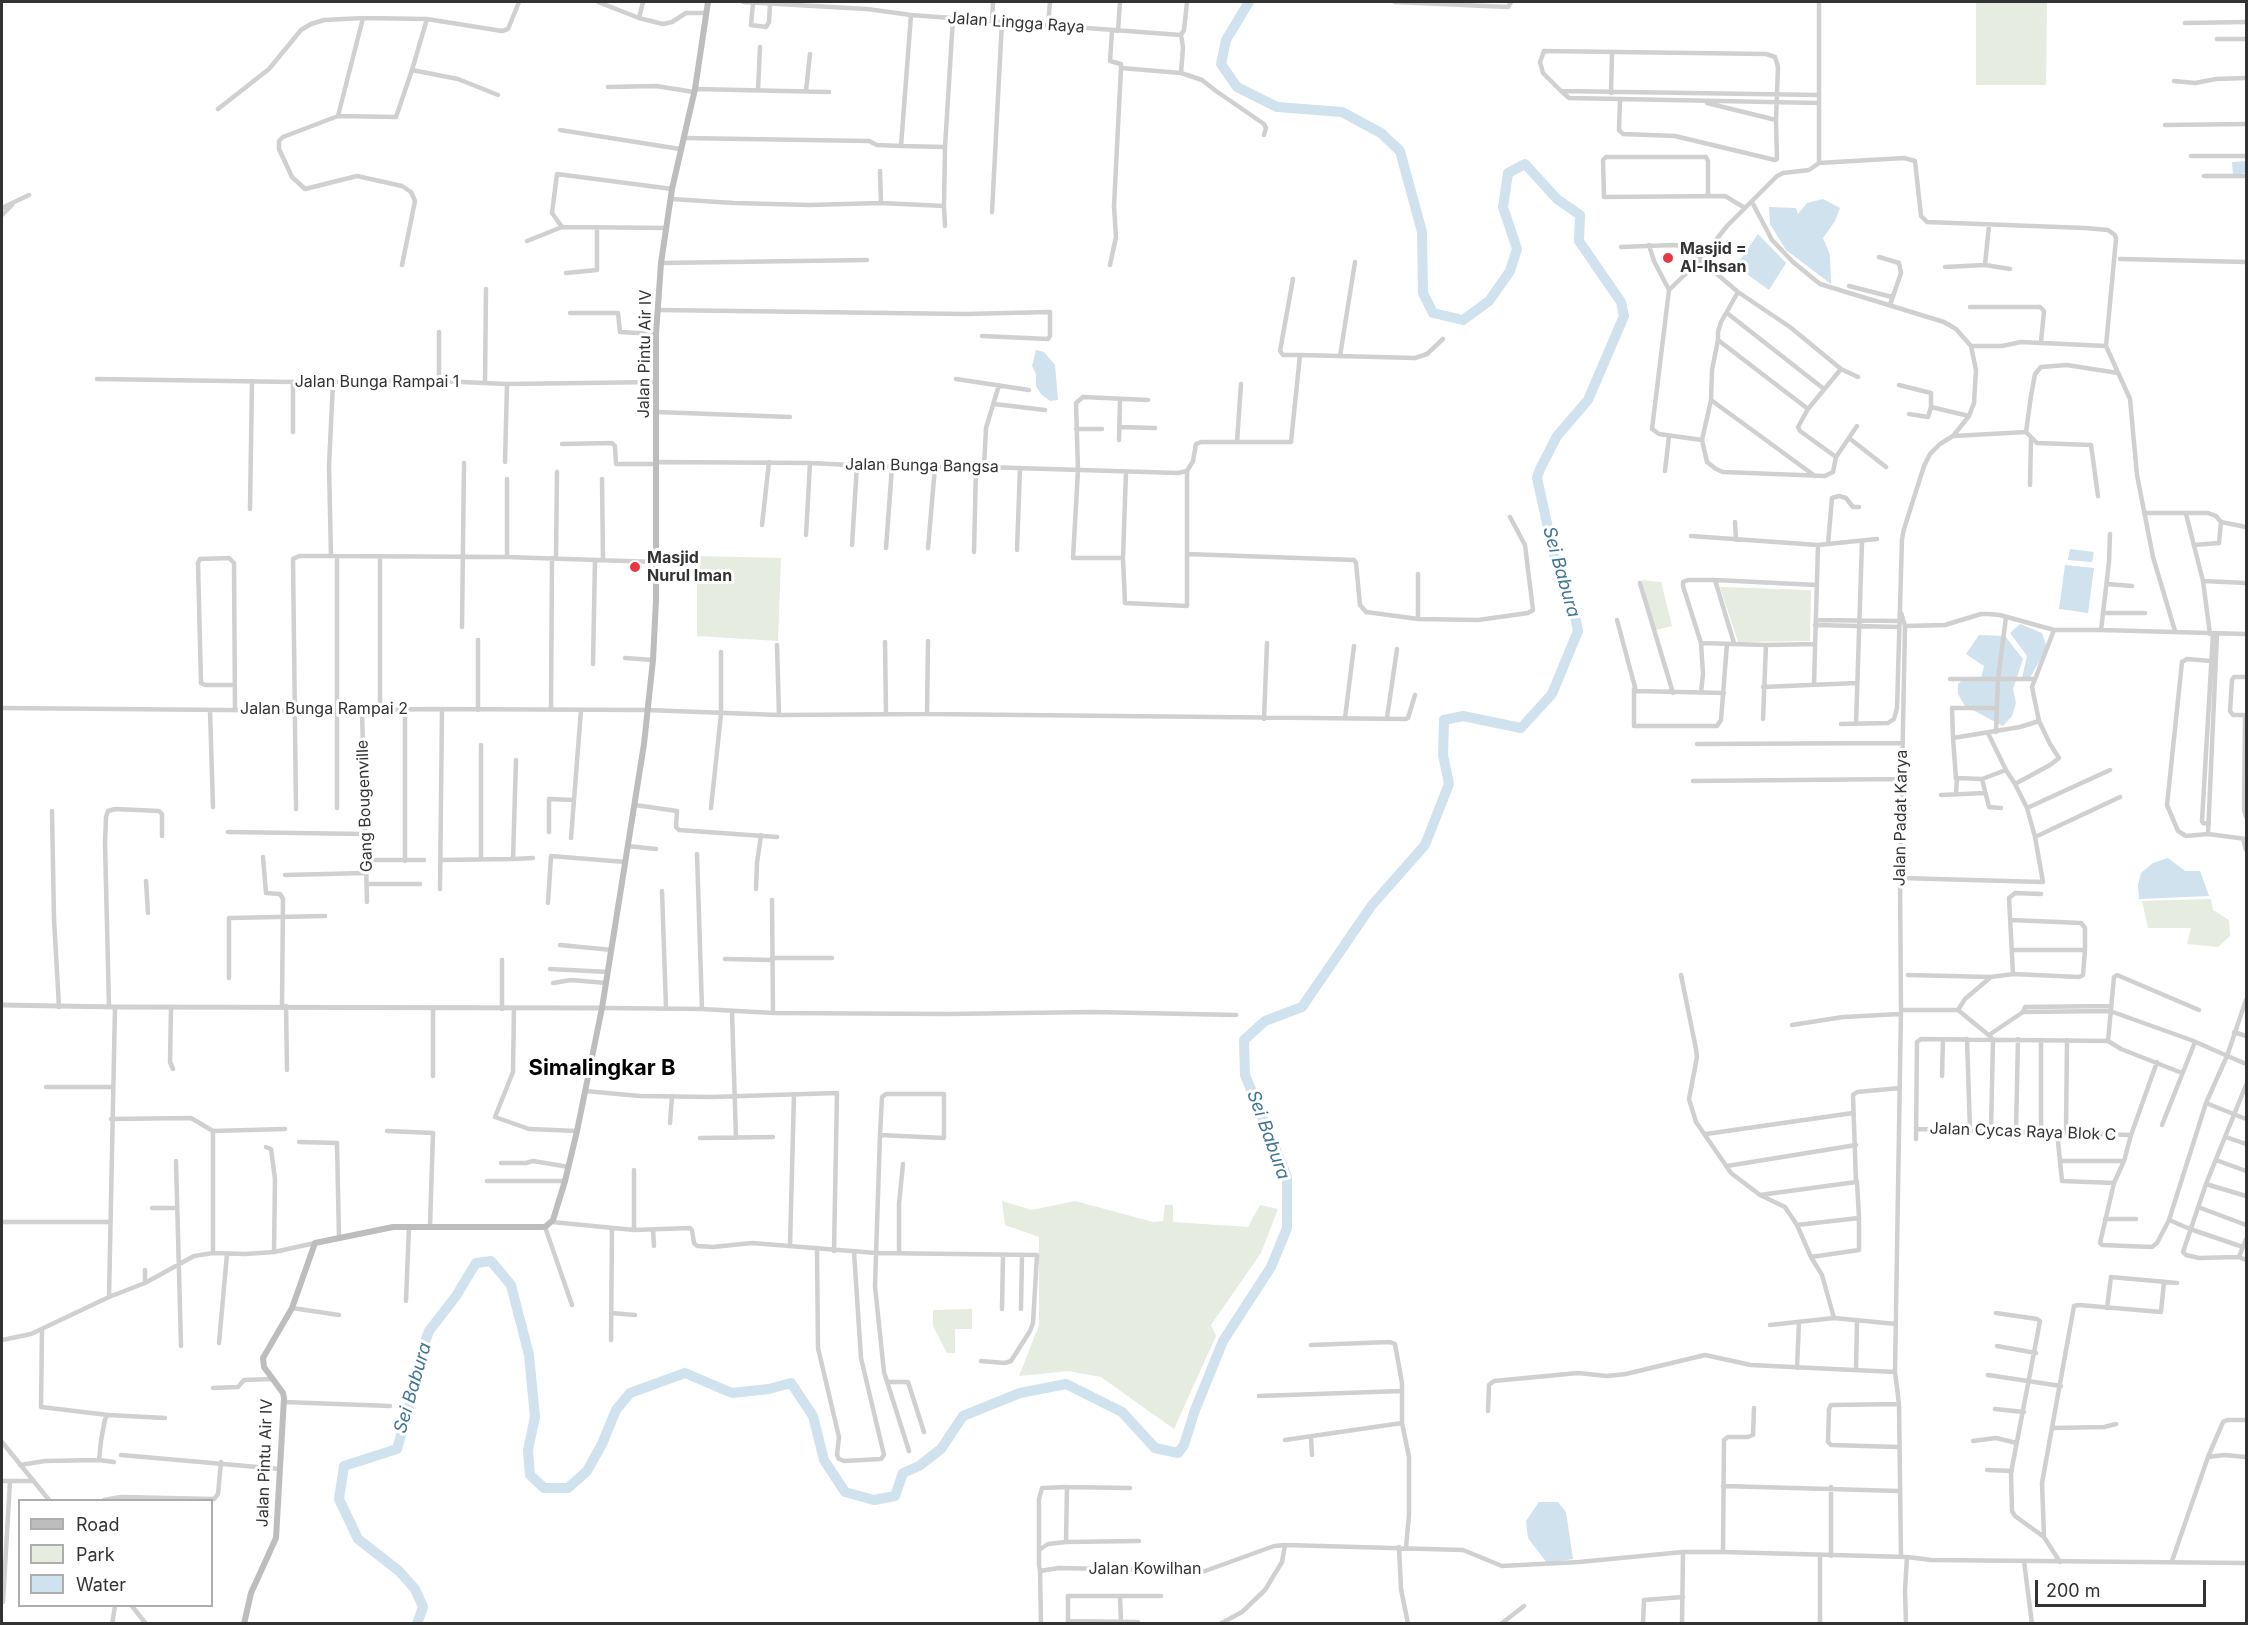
<!DOCTYPE html>
<html>
<head>
<meta charset="utf-8">
<style>
  body { margin:0 }
  #map { position:relative; width:2248px; height:1625px; overflow:hidden; background:#fff; font-family:Inter,sans-serif }
  canvas { display:block }
  .frame { position:absolute; inset:0; border:3px solid #333; pointer-events:none }
  .legend { position:absolute; left:18px; top:1499px; width:195px; height:108px; box-sizing:border-box; background:#fff; border:2px solid #adadad; margin:0; padding:8px 10px; list-style:none; font-size:18px; color:#333 }
  .legend li { display:flex; align-items:center; gap:12px; height:30px }
  .legend b { width:30px; border:2px solid #adadad }
  .scale { position:absolute; left:2035px; top:1580px; width:171px; height:27px; box-sizing:border-box; border:3px solid #333; border-top:0; padding-left:8px; font-size:18px; line-height:21px; white-space:nowrap; color:#333; -webkit-text-stroke:4px #fff; paint-order:stroke }
</style>
</head>
<body>
<div id="map">
<canvas width="2248" height="1625"></canvas>
<div class="frame"></div>
<ul class="legend">
<li><b style="height:8px;background:#bdbdbd"></b>Road</li>
<li><b style="height:16px;background:#e6ecdf"></b>Park</li>
<li><b style="height:16px;background:#cfe2ee"></b>Water</li>
</ul>
<div class="scale">200 m</div>
</div>
<script>
const ctx = document.querySelector('canvas').getContext('2d');
ctx.lineJoin = 'round';
function fill(path, color) { ctx.fillStyle = color; ctx.fill(path, 'evenodd'); }
const toPath = rows => new Path2D(rows.map(r => 'M' + r).join(''));
function trace(path, color, width, dash) { ctx.strokeStyle = color; ctx.lineWidth = width; ctx.lineCap = dash ? 'butt' : 'round'; ctx.setLineDash(dash || []); ctx.stroke(path); }
function write(font, color, halo, rows, align = 'center') {
  ctx.font = font + ' Inter,sans-serif'; ctx.lineWidth = 6; ctx.setLineDash([]); ctx.textBaseline = 'middle'; ctx.strokeStyle = halo; ctx.fillStyle = color; for (const [text, x, y, turn = 0] of rows) {
    ctx.save(); ctx.translate(x, y); ctx.rotate((+turn || 0) * Math.PI / 180); ctx.textAlign = isNaN(turn) ? turn : align; if (halo) ctx.strokeText(text, 0, 0); ctx.fillText(text, 0, 0); ctx.restore();
  }
}
fill(toPath([
  [1976,2,2047,2,2046,85,1976,85],
  [697,556,781,558,778,641,697,636],
  [1642,580,1661,582,1672,626,1655,630],
  [1720,587,1811,590,1810,641,1738,642],
  [2211,899,2213,910,2229,920,2230,936,2218,947,2187,944,2191,928,2148,928,2142,901],
  [1002,1201,1032,1210,1075,1201,1153,1222,1163,1221,1165,1205,1173,1205,1173,1222,1248,1227,1260,1205,1278,1209,1261,1253,1211,1325,1216,1336,1174,1429,1101,1377,1068,1371,1019,1376,1039,1325,1039,1237,1005,1225],
  [972,1309,972,1329,955,1329,955,1353,947,1353,933,1326,933,1310]
]), '#e6ecdf');
fill(toPath([
  [2246,161,2246,173,2233,175,2232,162],
  [1823,199,1840,208,1835,221,1823,238,1830,255,1831,284,1786,250,1770,224,1769,207,1796,208,1798,214,1807,203],
  [1758,234,1786,263,1769,290,1736,266],
  [1036,350,1044,352,1055,365,1058,400,1050,401,1041,394,1036,386,1036,374,1032,366],
  [2070,549,2094,552,2092,562,2068,560],
  [2065,565,2094,568,2088,613,2059,609],
  [2020,624,2042,633,2047,648,2028,681,2022,678,2027,656,2010,633],
  [1979,635,2005,636,2023,659,2013,689,2016,703,2012,716,2003,726,1965,706,1958,694,1958,684,1966,677,1981,678,1984,666,1966,654],
  [2168,858,2185,871,2200,871,2209,896,2139,899,2138,885,2141,873,2153,863],
  [1539,1502,1558,1502,1566,1512,1573,1559,1547,1563,1528,1538,1526,1521]
]), '#cfe2ee');
trace(toPath([
  [417,1624,423,1607,415,1589,399,1571,358,1539,339,1499,344,1466,397,1449,410,1404,418,1362,429,1331,456,1296,476,1263,491,1261,511,1285,529,1355,535,1417,528,1450,530,1475,544,1488,568,1488,587,1471,602,1444,616,1410,630,1393,685,1373,732,1393,769,1389,791,1383,813,1416,824,1460,845,1492,874,1500,895,1496,903,1473,919,1466,941,1449,963,1416,1020,1393,1066,1384,1122,1412,1155,1448,1178,1453,1184,1445,1195,1410,1223,1341,1271,1267,1287,1228,1287,1177,1245,1075,1244,1040,1265,1021,1302,1007,1372,905,1425,845,1449,784,1443,755,1444,720,1463,716,1521,728,1552,694,1578,631,1573,606,1556,564,1537,478,1540,469,1557,436,1588,400,1624,316,1621,302,1579,241,1580,215,1557,199,1525,164,1508,173,1503,207,1517,249,1510,271,1489,301,1463,320,1433,313,1423,293,1422,232,1400,151,1381,133,1342,112,1277,107,1237,87,1221,64,1226,40,1249,2]
]), '#cfe2ee', 10);
trace(toPath([
  [598,2,639,18,663,24,672,22,686,13,706,13],
  [743,2,867,9,911,15,1181,35],
  [1395,2,1508,7,1511,2],
  [753,3,751,25,766,27,769,22,770,4],
  [639,18,643,2],
  [992,21,993,2],
  [2185,23,2246,22],
  [1048,25,1050,2],
  [1112,31,1110,61,1121,64,1121,68],
  [1118,31,1120,2],
  [2217,39,2246,39],
  [1121,68,1181,73,1202,80,1216,91,1264,124,1266,128,1264,135],
  [412,70,458,79,498,95],
  [1181,73,1183,47,1181,35,1184,30,1187,2],
  [2174,81,2195,83,2216,79,2246,78],
  [608,87,656,86,694,92],
  [695,89,829,92],
  [758,90,760,47],
  [806,91,810,54],
  [1561,91,1543,73,1540,62,1544,51,1766,54,1775,57,1778,67,1776,120,1707,103],
  [1611,93,1612,54],
  [1818,95,1561,91,1569,98,1819,103],
  [1620,99,1619,130,1623,134,1675,136,1775,160,1777,159,1776,120],
  [218,109,269,69,301,30,311,24,324,20,363,18,427,19,502,31,508,29,519,2],
  [338,116,363,18],
  [2165,125,2246,124],
  [560,130,680,149],
  [683,138,869,141,877,145,901,146,911,15],
  [901,146,945,147],
  [2191,156,2246,156],
  [1819,163,1904,158,1915,161,1921,216,1927,222,2085,228,2108,230,2115,235,2116,239,2106,346,2130,399,2137,475,2153,557,2175,631],
  [880,171,881,203],
  [2204,176,2246,176],
  [1708,195,1708,161,1706,157,1606,157,1603,160,1604,197,1725,196,1745,208],
  [671,199,734,203,809,205,881,203,944,206,945,147,953,18],
  [1752,202,1772,240,1793,262,1820,284,1944,322,1956,329,1971,346,1976,370,1974,403,1969,416,1953,436,1940,444,1930,454,1924,466,1904,529,1902,539,1897,708,1894,719,1888,723,1841,724],
  [944,206,945,226],
  [2,208,29,195],
  [992,212,1002,21],
  [2,215,12,205],
  [562,227,552,213,557,174,672,189],
  [527,241,562,227,667,228],
  [1649,245,1654,261,1669,290],
  [1621,247,1673,245,1684,246,1738,292,1790,327,1841,369,1858,377],
  [1879,257,1899,263,1901,273,1890,305],
  [2120,259,2246,262],
  [661,263,867,260],
  [402,265,415,201,411,192,402,186,357,176,305,189,292,177,279,149,279,141,283,137,338,116,396,117,412,70,427,19],
  [1110,265,1116,237,1114,206,1121,68],
  [1985,265,1989,225],
  [1945,267,1985,265,2010,269],
  [566,273,597,270,597,227],
  [1293,279,1280,351,1283,355,1300,355],
  [1849,286,1892,297],
  [1738,292,1721,322,1718,332,1718,340,1712,370,1711,400,1702,440,1707,462,1716,469,1723,472,1825,476,1833,472,1836,457,1857,426],
  [1970,307,2040,307,2044,311,2041,342],
  [658,310,966,314,1050,312,1050,336,1048,339,982,336],
  [570,313,618,313,620,332,656,334],
  [1727,313,1824,389],
  [439,332,439,381],
  [1443,339,1427,354,1415,358,1300,355,1291,442,1201,442,1196,444,1193,461,1187,471,1187,554,1354,560,1356,563,1360,605,1366,612,1418,619,1478,620,1528,613,1533,610,1525,545,1510,517],
  [1718,340,1808,409],
  [1971,346,2002,346,2021,342,2106,346],
  [1340,356,1355,262],
  [97,379,293,382,439,381,507,384,657,382],
  [956,379,1029,390],
  [293,382,293,432],
  [333,382,329,466,331,556,507,557,656,562],
  [485,383,486,289],
  [1899,385,1931,393,1931,407,1969,416],
  [1711,400,1815,476],
  [994,404,1045,410],
  [657,412,790,417],
  [1909,414,1928,417,1931,407],
  [1119,427,1155,428],
  [1076,429,1102,429],
  [1954,436,2026,432],
  [1849,438,1886,467],
  [1119,440,1120,399],
  [1702,440,1659,434,1652,429,1669,290,1701,259,1727,226,1777,176,1783,173,1809,170,1819,163,1819,2],
  [1237,442,1241,384],
  [562,444,612,443,615,446,616,464,656,464],
  [1836,457,1800,431,1798,427,1808,409,1841,369],
  [505,462,507,384],
  [656,462,810,463,892,467,984,467,1178,473,1187,471],
  [984,467,986,428,999,385],
  [1665,471,1669,436],
  [1126,472,1123,558,1125,603,1187,606,1187,554],
  [602,479,603,560],
  [2030,485,2031,438],
  [2098,496,2091,445,2037,443,2026,432,2031,396,2035,374,2041,367,2067,365,2118,373],
  [250,509,252,381],
  [2144,513,2208,513,2216,516,2221,522,2246,527],
  [2186,514,2203,581,2210,634],
  [1735,522,1736,540],
  [762,525,769,462],
  [806,535,810,463],
  [1691,536,1818,545,1877,539],
  [1828,544,1832,498,1839,496,1846,498,1853,507,1859,507],
  [852,545,857,465],
  [2194,545,2219,543,2221,522],
  [886,548,892,467],
  [928,548,935,467],
  [1017,550,1020,468],
  [974,552,976,468],
  [507,557,507,479],
  [380,558,380,710],
  [556,558,557,472],
  [1123,558,1073,558,1078,470,1076,403,1083,397,1148,400],
  [1418,574,1418,619],
  [1715,580,1734,643],
  [2203,581,2246,583],
  [1640,583,1673,693],
  [2107,584,2132,586],
  [2104,613,2145,613],
  [1617,620,1636,691,1724,693],
  [1816,620,1899,621],
  [1815,625,1899,627],
  [1905,626,1945,625,1981,614,1988,614,2000,615,2054,630,2101,630,2246,634],
  [462,627,464,463],
  [2101,630,2109,562,2110,534],
  [478,640,478,710],
  [885,642,886,714],
  [1701,643,1766,645,1814,644],
  [777,645,779,715],
  [625,658,653,660],
  [2211,661,2187,659,2182,662,2167,805,2178,831,2186,836,2208,834,2246,839],
  [593,664,595,560],
  [2246,677,2234,677,2232,680,2230,711,2233,715,2246,715],
  [1950,679,2033,679],
  [1814,684,1818,545],
  [234,685,205,685,201,683,198,563,200,559,229,558,234,563,235,709],
  [1763,687,1857,683],
  [1634,689,1634,726,1717,726,1721,720,1727,644],
  [1701,692,1703,674,1701,643,1683,586,1683,582,1688,580,1715,580,1817,585],
  [2,708,339,711,429,709,647,710,779,715,927,714,1406,719,1408,718,1415,695],
  [210,710,213,807],
  [551,710,552,558],
  [362,711,367,902],
  [927,714,928,641],
  [2245,715,2244,810,2246,817],
  [1345,718,1354,646],
  [1387,718,1397,649],
  [1264,719,1267,643],
  [1763,719,1766,645],
  [1856,724,1862,542],
  [1996,732,1998,679,2006,617],
  [1988,733,2006,770],
  [1953,738,1952,708,1997,708],
  [1697,744,1903,743],
  [481,745,481,859],
  [1956,779,1953,738,2020,727,2039,721],
  [1982,779,1989,807,2001,808],
  [1693,781,1902,779],
  [1956,794,1957,778,1982,779,2006,770,2015,784],
  [1941,795,1985,793],
  [635,805,677,811,676,827,679,830,777,837],
  [337,808,337,556],
  [711,808,721,714,721,652],
  [2027,808,2110,770],
  [296,809,293,559,299,556,331,556],
  [52,811,54,919,59,1007],
  [2209,824,2203,823,2202,821,2213,634],
  [228,832,364,834],
  [549,832,549,799,574,800],
  [2208,834,2217,634],
  [2035,837,2120,797],
  [571,838,581,710],
  [2243,839,2246,850],
  [628,846,656,849],
  [697,854,702,1009],
  [263,857,266,893,280,894,283,899,282,1006],
  [513,859,533,858],
  [366,860,424,860],
  [441,860,513,859,516,760],
  [405,861,405,709],
  [285,875,366,873],
  [1900,878,2043,882,2035,837,2027,808,2015,784,2050,765,2059,758,2050,744,2039,721,2032,687,2054,630],
  [146,881,148,913],
  [367,884,420,884],
  [440,889,442,709],
  [756,889,757,863,761,835],
  [662,891,666,1008],
  [772,900,773,1013],
  [548,903,551,856,625,862],
  [2011,920,2081,923,2085,928,2085,950],
  [560,945,612,950],
  [772,958,832,958],
  [725,959,772,960],
  [550,969,608,972],
  [2013,974,2009,898,2015,893,2041,894],
  [1681,975,1696,1049,1697,1057,1689,1099,1696,1122,1731,1173,1760,1195,1785,1207,1797,1225,1811,1257,1822,1275,1834,1318,1896,1324],
  [1908,975,1991,977],
  [229,978,229,918,325,916],
  [553,983,571,980,606,983],
  [286,1006,287,1070],
  [109,1007,105,843,106,817,108,811,115,809,159,811,162,814,162,836],
  [171,1008,170,1062,173,1069],
  [514,1008,513,1072,495,1117,529,1129,577,1131],
  [602,1008,702,1009,773,1013,948,1014,1093,1012,1236,1015],
  [502,1009,502,960],
  [1901,1010,1958,1010,1991,1037],
  [1958,1010,1965,999,1991,977,2013,974,2079,977,2083,975,2085,950,2012,950],
  [732,1012,736,1138],
  [2023,1012,2110,1011,2191,1040,2246,1064],
  [1792,1025,1843,1017,1901,1014],
  [2234,1032,2246,1036],
  [1989,1035,2023,1012,2025,1007,2111,1006],
  [1967,1039,1970,1130],
  [2108,1041,2114,977,2117,975,2199,1010],
  [2157,1062,2131,1135,2124,1161,2114,1183,2100,1243,2102,1245,2152,1247,2157,1243,2169,1220,2206,1103,2227,1056,2246,1000],
  [433,1076,433,1009],
  [1942,1076,1943,1039],
  [2246,1085,2206,1184,2183,1252,2186,1255,2199,1258,2239,1257,2246,1260],
  [46,1087,111,1087],
  [585,1091,640,1096,711,1097,837,1093,834,1251],
  [2206,1103,2246,1119],
  [111,1119,191,1118,213,1131,285,1129],
  [670,1123,672,1096],
  [2162,1125,2195,1042],
  [1916,1129,2131,1135],
  [1991,1130,1993,1039],
  [387,1131,433,1133,430,1226],
  [2016,1131,2018,1039],
  [2041,1132,2041,1040],
  [2057,1132,2062,1181,2114,1183],
  [2066,1132,2067,1040],
  [1706,1134,1853,1113],
  [880,1135,944,1138,944,1094,886,1094,882,1097,880,1135,875,1286,884,1372,909,1451],
  [2226,1137,2246,1144],
  [700,1138,773,1137],
  [1916,1139,1917,1042,1921,1039,2108,1041,2121,1049,2182,1073],
  [299,1142,337,1143,339,1237],
  [266,1147,271,1149,275,1179,274,1252],
  [2216,1160,2246,1171],
  [176,1161,181,1346],
  [2060,1161,2124,1161],
  [501,1163,526,1163,533,1161,569,1167],
  [1727,1166,1856,1145],
  [487,1181,565,1181],
  [2206,1184,2246,1196],
  [1760,1195,1856,1182,1853,1095,1857,1092,1900,1088],
  [2198,1207,2246,1225],
  [152,1208,177,1208],
  [2105,1219,2136,1219],
  [2169,1220,2190,1229,2243,1247],
  [2,1222,110,1222],
  [552,1222,634,1230,690,1228,692,1230,694,1243,697,1246,713,1247,752,1243,876,1253,1037,1255,1033,1323,1030,1331,1011,1361,1005,1363,981,1361],
  [1797,1225,1859,1218,1857,1181],
  [545,1227,572,1305],
  [634,1230,634,1170],
  [653,1230,654,1246],
  [790,1246,794,1094],
  [817,1250,818,1348,839,1437,837,1455,839,1459,844,1461,881,1459,884,1455,861,1358,854,1252],
  [213,1253,213,1131],
  [899,1253,899,1204,903,1164],
  [1811,1257,1859,1250,1859,1218],
  [2239,1257,2246,1239],
  [145,1283,145,1270],
  [109,1297,115,1007],
  [406,1301,409,1226],
  [292,1308,339,1315],
  [2107,1308,2111,1277,2177,1283],
  [1002,1309,1003,1255],
  [1021,1309,1022,1255],
  [611,1313,635,1315],
  [1996,1313,2037,1319,2040,1321,2011,1473,2012,1511,2015,1516,2044,1537,2060,1562],
  [1770,1325,1834,1318],
  [42,1329,41,1407,108,1415,165,1418],
  [2,1340,31,1334,109,1297,145,1283,194,1256,213,1253,245,1254,274,1252,315,1243],
  [611,1340,612,1228],
  [219,1343,227,1254],
  [1311,1345,1390,1342,1395,1344,1402,1383,1402,1423,1409,1457,1409,1515,1406,1547],
  [1997,1346,2036,1353],
  [1797,1368,1799,1322],
  [1856,1370,1857,1320],
  [1988,1375,2061,1386],
  [888,1382,908,1382,924,1432],
  [213,1388,238,1387,244,1380,273,1379],
  [1259,1396,1402,1391],
  [284,1402,390,1406],
  [1995,1409,2024,1412],
  [1488,1411,1489,1385,1494,1381,1578,1373,1607,1376,1626,1374,1705,1355,1751,1365,1895,1372],
  [2052,1428,2104,1427,2116,1424],
  [1311,1437,1312,1455],
  [1285,1440,1402,1423],
  [1973,1441,1996,1438,2017,1443],
  [2,1442,49,1500],
  [1898,1447,1831,1445,1828,1442,1829,1409,1831,1405,1899,1404],
  [121,1455,280,1469],
  [2208,1457,2224,1455,2246,1457],
  [99,1460,101,1441,105,1419,108,1415],
  [20,1465,45,1461,99,1460,114,1462],
  [1987,1470,2012,1471],
  [2,1481,34,1481],
  [1723,1486,1899,1491],
  [1067,1487,1130,1488],
  [104,1500,121,1497,214,1499,218,1494,221,1462],
  [2044,1537,2042,1483,2074,1306,2079,1305,2161,1312,2164,1282],
  [1399,1547,1401,1589,1408,1624],
  [1039,1550,1048,1544,1066,1542,1139,1541],
  [1723,1552,1724,1440,1728,1437,1748,1437,1753,1435,1754,1408],
  [1820,1556,1820,1624],
  [1831,1556,1831,1487],
  [1901,1557,1899,1404,1895,1372,1901,1010,1900,878,1905,626,1901,613],
  [2024,1561,2032,1624],
  [2172,1561,2208,1457,2223,1422,2227,1420,2246,1420],
  [1040,1571,1039,1565,1039,1499,1042,1488,1067,1487,1066,1542],
  [1120,1596,1121,1624],
  [3,1602,10,1481],
  [132,1606,146,1624],
  [1068,1621,1138,1622],
  [112,1624,115,1606],
  [1041,1624,1040,1571,1059,1568,1205,1571,1274,1546,1285,1545,1463,1550,1502,1566,1579,1562,1683,1552,1723,1552,1907,1557,1931,1560,2246,1563],
  [1068,1624,1068,1596,1161,1596],
  [1220,1624,1242,1612,1265,1590,1282,1562,1285,1545],
  [1501,1624,1524,1606],
  [1643,1624,1644,1600,1683,1597],
  [1682,1624,1683,1552],
  [1906,1624,1905,1590,1907,1557]
]), '#d0d0d0', 4.5);
trace(toPath([
  [2,1005,115,1007,602,1008]
]), '#d0d0d0', 5);
trace(toPath([
  [244,1624,251,1593,276,1538,284,1398,283,1393,264,1367,263,1358,292,1308,315,1243,393,1227,545,1227,553,1220,565,1181,577,1131,602,1008,644,744,653,660,656,600,656,334,661,263,672,189,695,89,708,2]
]), '#bdbdbd', 6);
for (const [x, y, r, color] of [
  [1668,258,6,"#e63946"],
  [635,567,6,"#e63946"]
]) { const dot = new Path2D(); dot.arc(x, y, r, 0, 2 * Math.PI); ctx.fillStyle = color; ctx.fill(dot); trace(dot, '#fff', 2); }
write('16px', '#333', '#fff', [
  ["Jalan Lingga Raya",1016,23,4],
  ["Jalan Pintu Air IV",645,354,-89],
  ["Jalan Bunga Rampai 1",377,382],
  ["Jalan Bunga Bangsa",922,466,1],
  ["Jalan Bunga Rampai 2",324,709],
  ["Gang Bougenville",365,806,-92],
  ["Jalan Padat Karya",1901,818,-89],
  ["Jalan Cycas Raya Blok C",2023,1132,2],
  ["Jalan Pintu Air IV",265,1463,-88],
  ["Jalan Kowilhan",1145,1569]
]);
write('bold 16px', '#333', '#fff', [
  ["Masjid =",1680,249],
  ["Al-Ihsan",1680,267],
  ["Masjid",647,558],
  ["Nurul Iman",647,576]
], 'left');
write('italic 18px', '#3f7597', '#fff', [
  ["Sei Babura",1561,572,74],
  ["Sei Babura",1268,1135,70],
  ["Sei Babura",413,1388,-74]
]);
write('bold 22px', '#000', '#fff', [
  ["Simalingkar B",602,1068]
]);
</script>
</body>
</html>
